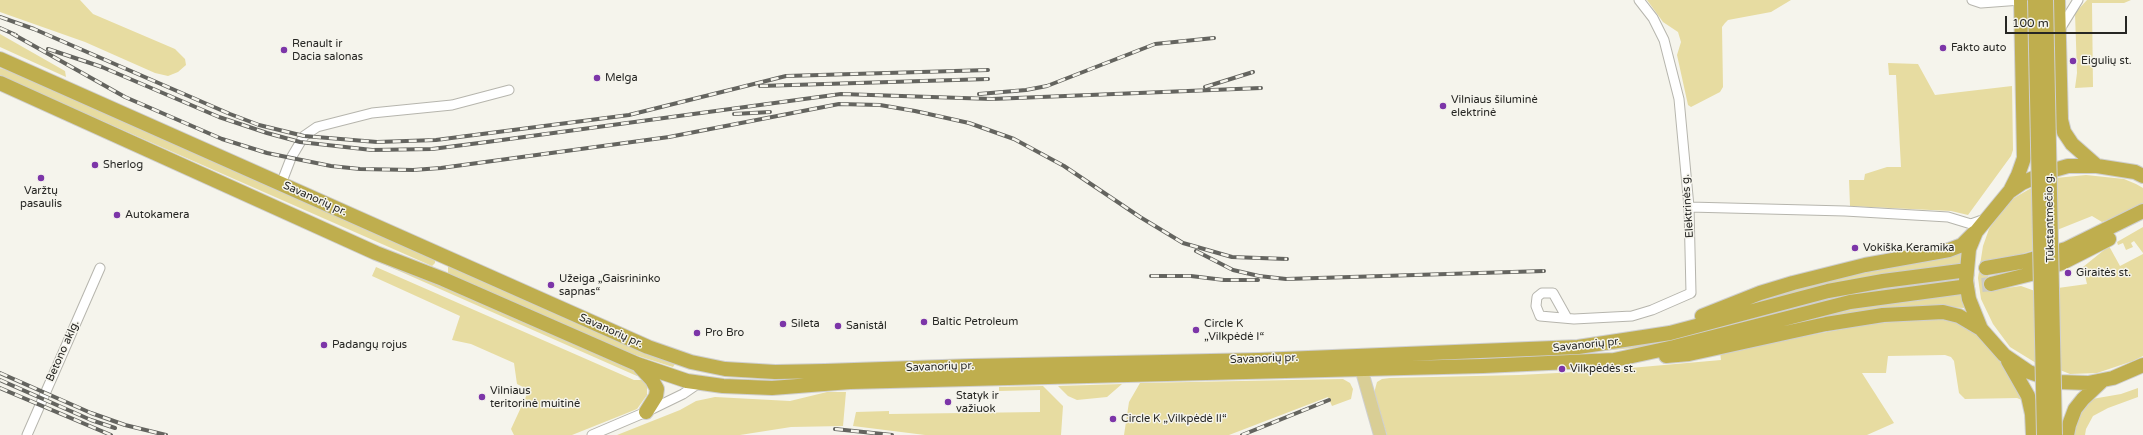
<!DOCTYPE html>
<html>
<head>
<meta charset="utf-8">
<style>
  body { margin:0 }
  #map { position:relative; width:2143px; height:435px; overflow:hidden; background:#f5f4ec; font-family:"Varela Round",sans-serif }
  canvas { display:block }
  .scale { position:absolute; left:2005px; top:16px; width:122px; height:18px; box-sizing:border-box; border:2px solid #262623; border-top:0; padding-left:5px; font-size:12px; line-height:14px; white-space:nowrap; color:#262623; -webkit-text-stroke:3px #f5f4ec; paint-order:stroke }
</style>
</head>
<body>
<div id="map">
<canvas width="2143" height="435"></canvas>
<div class="scale">100 m</div>
</div>
<script>
const ctx = document.querySelector('canvas').getContext('2d');
ctx.lineJoin = 'round';
function fill(path, color) { ctx.fillStyle = color; ctx.fill(path, 'evenodd'); }
const toPath = rows => new Path2D(rows.map(r => 'M' + r).join(''));
function trace(path, color, width, dash) { ctx.strokeStyle = color; ctx.lineWidth = width; ctx.lineCap = dash ? 'butt' : 'round'; ctx.setLineDash(dash || []); ctx.stroke(path); }
function write(font, color, halo, rows, align = 'center') {
  ctx.font = font + ' "Varela Round",sans-serif'; ctx.lineWidth = 3; ctx.setLineDash([]); ctx.textBaseline = 'middle'; ctx.strokeStyle = halo; ctx.fillStyle = color; for (const [text, x, y, turn = 0] of rows) {
    ctx.save(); ctx.translate(x, y); ctx.rotate((+turn || 0) * Math.PI / 180); ctx.textAlign = isNaN(turn) ? turn : align; if (halo) ctx.strokeText(text, 0, 0); ctx.fillText(text, 0, 0); ctx.restore();
  }
}
fill(toPath([
  [0,0,80,0,93,14,175,49,185,59,186,65,178,72,168,76,155,73,85,42,0,12],
  [1647,0,1791,0,1771,12,1728,20,1725,23,1722,27,1723,87,1720,92,1691,107,1688,105,1677,55,1681,42,1678,32,1663,22],
  [2087,0,2131,0,2124,3,2092,3,2093,87,2075,88,2077,73,2075,13],
  [0,34,65,71,66,77,0,47],
  [1888,63,1918,64,1935,95,2012,86,2013,150,2011,156,1968,215,1951,211,1850,206,1849,180,1864,180,1865,174,1887,167,1901,167,1896,75,1889,75],
  [0,68,10,71,435,260,435,263,432,266,0,76],
  [2086,175,2124,179,2136,184,2143,188,2143,204,2121,216,2102,222,2092,216,2057,230,2056,178],
  [2033,187,2034,250,2007,259,1987,273,1993,290,2021,286,2035,291,2036,363,2010,347,1993,324,1981,299,1978,278,1983,246,1989,229,2003,208,2014,198],
  [2143,227,2143,253,2134,241,2131,243,2133,247,2126,250,2123,243,2118,245,2117,242],
  [2109,246,2120,266,2143,254,2143,356,2133,361,2097,373,2070,374,2060,370,2058,288,2087,284,2083,267],
  [1961,252,1960,266,1720,313,1824,281],
  [382,260,636,370,639,375,637,376,381,263],
  [452,266,581,325,675,364,673,367,629,353,448,274,448,267],
  [376,267,634,380,642,380,647,383,647,395,637,409,572,435,514,435,511,429,529,390,517,384,514,363,471,344,452,340,460,316,372,276],
  [1960,278,1961,283,1644,347,1568,354,1649,343,1784,307,1862,291],
  [1963,294,1965,308,1943,307,1753,335,1809,319,1862,307,1925,297],
  [1917,319,1949,319,1973,331,1998,358,2016,383,2022,400,2017,398,1965,399,1959,393,1954,361,1951,357,1945,355,1888,356,1886,373,1862,373,1894,423,1867,435,1387,435,1374,393,1377,382,1382,379,1390,378,1519,375,1596,371,1721,360,1720,352,1864,325],
  [1343,379,1350,383,1353,389,1351,399,1332,406,1328,397,1229,435,1124,435,1129,402,1140,383],
  [1122,384,1107,397,1077,400,1068,396,1058,386],
  [1043,386,1063,406,1061,435,925,435,853,426,856,412,889,411,889,414,1040,412,1040,390,999,391,999,387],
  [2138,388,2138,397,2108,408,2093,416,2086,429,2085,435,2072,435,2075,417,2092,399,2121,394],
  [827,392,846,392,843,426,791,427,740,435,617,435,680,410,696,401,715,397,790,401]
]), '#e7dca1');
trace(toPath([
  [1960,271,1986,268],
  [1961,287,1991,284]
]), '#cccbc4', 14, [14, 7]);
const minor = toPath([
  [1972,0,1981,3,2021,0],
  [2060,29,2078,0],
  [281,184,291,158,304,136,317,127,372,113,452,105,509,90],
  [1689,207,1845,211,1948,217,1971,224,1985,219],
  [1567,318,1553,293,1542,293,1537,297,1536,306,1540,316,1574,319,1632,316,1652,310,1691,293,1689,207,1679,99,1664,40,1653,18,1639,0],
  [27,435,100,268],
  [592,435,646,412,683,394,699,383]
]);
const major = toPath([
  [1359,361,1380,435]
]);
const highway = toPath([
  [2058,0,2061,120,2064,132,2072,144,2097,166],
  [0,59,648,347,691,362,725,369,775,372,825,371,972,366,1259,360,1578,347,1670,333,1828,291,1883,281,1960,271],
  [0,83,376,253,443,279,637,364,687,381,723,386,772,388,850,382,1483,366,1614,360,1674,347,1850,302,1961,287],
  [2143,176,2135,172,2097,166,2068,166,2047,172,2022,183,2009,192,1976,232,1969,249,1966,281,1969,299,1981,329,2004,355,2029,372,2058,382,2088,383,2113,378,2143,365],
  [2011,189,2018,175,2024,158,2021,0],
  [1986,268,2026,261,2066,249,2143,211],
  [1991,284,2031,274,2062,263,2109,239],
  [1702,316,1760,293,1793,283,1865,265,1949,250,1962,245,1974,233],
  [1666,356,1689,354,1826,324,1883,315,1943,312,1959,316,1981,329],
  [2008,361,2028,396,2032,414,2033,435],
  [640,367,652,380,657,389,656,396,646,412],
  [2067,435,2069,425,2075,409,2083,399,2102,381]
]);
trace(minor, '#b6b5ad', 11);
trace(major, '#cfcfcf', 14);
trace(highway, '#cfcfcf', 16);
trace(minor, '#fff', 9);
trace(major, '#d9ce95', 12);
trace(highway, '#bfae4e', 14);
const rail = toPath([
  [0,17,34,29,230,114,259,125,304,136,377,142,436,140,629,115,786,76,988,70],
  [0,28,16,35],
  [11,33,125,97,222,139,267,153,331,166,360,169,413,170,441,168,669,137,839,104,880,105,915,111,969,123,1014,139,1064,166,1140,217,1183,243,1232,257,1287,259],
  [48,49,102,67,219,117,267,133,300,142,372,150,432,149,487,142,841,94,992,99,1261,88],
  [760,86,988,79],
  [1205,87,1253,72],
  [979,94,1026,90,1047,86,1155,44,1214,38],
  [734,114,770,112],
  [1196,251,1233,270,1259,276,1286,279,1544,271],
  [1151,276,1191,276,1224,280,1258,280],
  [0,373,91,413,125,425,166,435],
  [0,380,91,420,115,428],
  [0,388,111,435],
  [835,429,892,435],
  [1242,435,1329,400]
]);
trace(rail, '#64645f', 4);
trace(rail, '#f5f4ec', 2.5, [8]);
const highwayBridge = toPath([
  [2035,0,2044,435],
  [2046,0,2055,435]
]);
trace(highwayBridge, '#cfcfcf', 16, []);
trace(highwayBridge, '#bfae4e', 14);
for (const [x, y, r, color] of [
  [1943,48,4,"#7c35a8"],
  [284,50,4,"#7c35a8"],
  [2073,61,4,"#7c35a8"],
  [597,78,4,"#7c35a8"],
  [1443,106,4,"#7c35a8"],
  [95,165,4,"#7c35a8"],
  [41,178,4,"#7c35a8"],
  [117,215,4,"#7c35a8"],
  [1855,248,4,"#7c35a8"],
  [2068,273,4,"#7c35a8"],
  [551,285,4,"#7c35a8"],
  [924,322,4,"#7c35a8"],
  [783,324,4,"#7c35a8"],
  [838,326,4,"#7c35a8"],
  [1196,330,4,"#7c35a8"],
  [697,333,4,"#7c35a8"],
  [324,345,4,"#7c35a8"],
  [1562,369,4,"#7c35a8"],
  [482,397,4,"#7c35a8"],
  [948,402,4,"#7c35a8"],
  [1113,419,4,"#7c35a8"]
]) { const dot = new Path2D(); dot.arc(x, y, r, 0, 2 * Math.PI); ctx.fillStyle = color; ctx.fill(dot); trace(dot, '#f5f4ec', 1.5); }
write('11px', '#262623', '#f5f4ec', [
  ["Renault ir",292,44],
  ["Dacia salonas",292,57],
  ["Fakto auto",1951,48],
  ["Eigulių st.",2081,61],
  ["Melga",605,78],
  ["Vilniaus šiluminė",1451,100],
  ["elektrinė",1451,113],
  ["Sherlog",103,165],
  ["Varžtų",41,191,"center"],
  ["pasaulis",41,204,"center"],
  ["Autokamera",125,215],
  ["Vokiška Keramika",1863,248],
  ["Giraitės st.",2076,273],
  ["Užeiga „Gaisrininko",559,279],
  ["sapnas“",559,292],
  ["Baltic Petroleum",932,322],
  ["Sileta",791,324],
  ["Circle K",1204,324],
  ["„Vilkpėdė I“",1204,337],
  ["Sanistål",846,326],
  ["Pro Bro",705,333],
  ["Padangų rojus",332,345],
  ["Vilkpėdės st.",1570,369],
  ["Vilniaus",490,391],
  ["teritorinė muitinė",490,404],
  ["Statyk ir",956,396],
  ["važiuok",956,409],
  ["Circle K „Vilkpėdė II“",1121,419]
], 'left');
write('11px', '#262623', '#f5f4ec', [
  ["Savanorių pr.",315,199,24],
  ["Elektrinės g.",1688,206,-94],
  ["Tūkstantmečio g.",2050,218,-91],
  ["Savanorių pr.",611,331,24],
  ["Savanorių pr.",1587,345,-6],
  ["Betono aklg.",63,351,-66],
  ["Savanorių pr.",1264,359,-2],
  ["Savanorių pr.",940,367,-2]
]);
</script>
</body>
</html>
